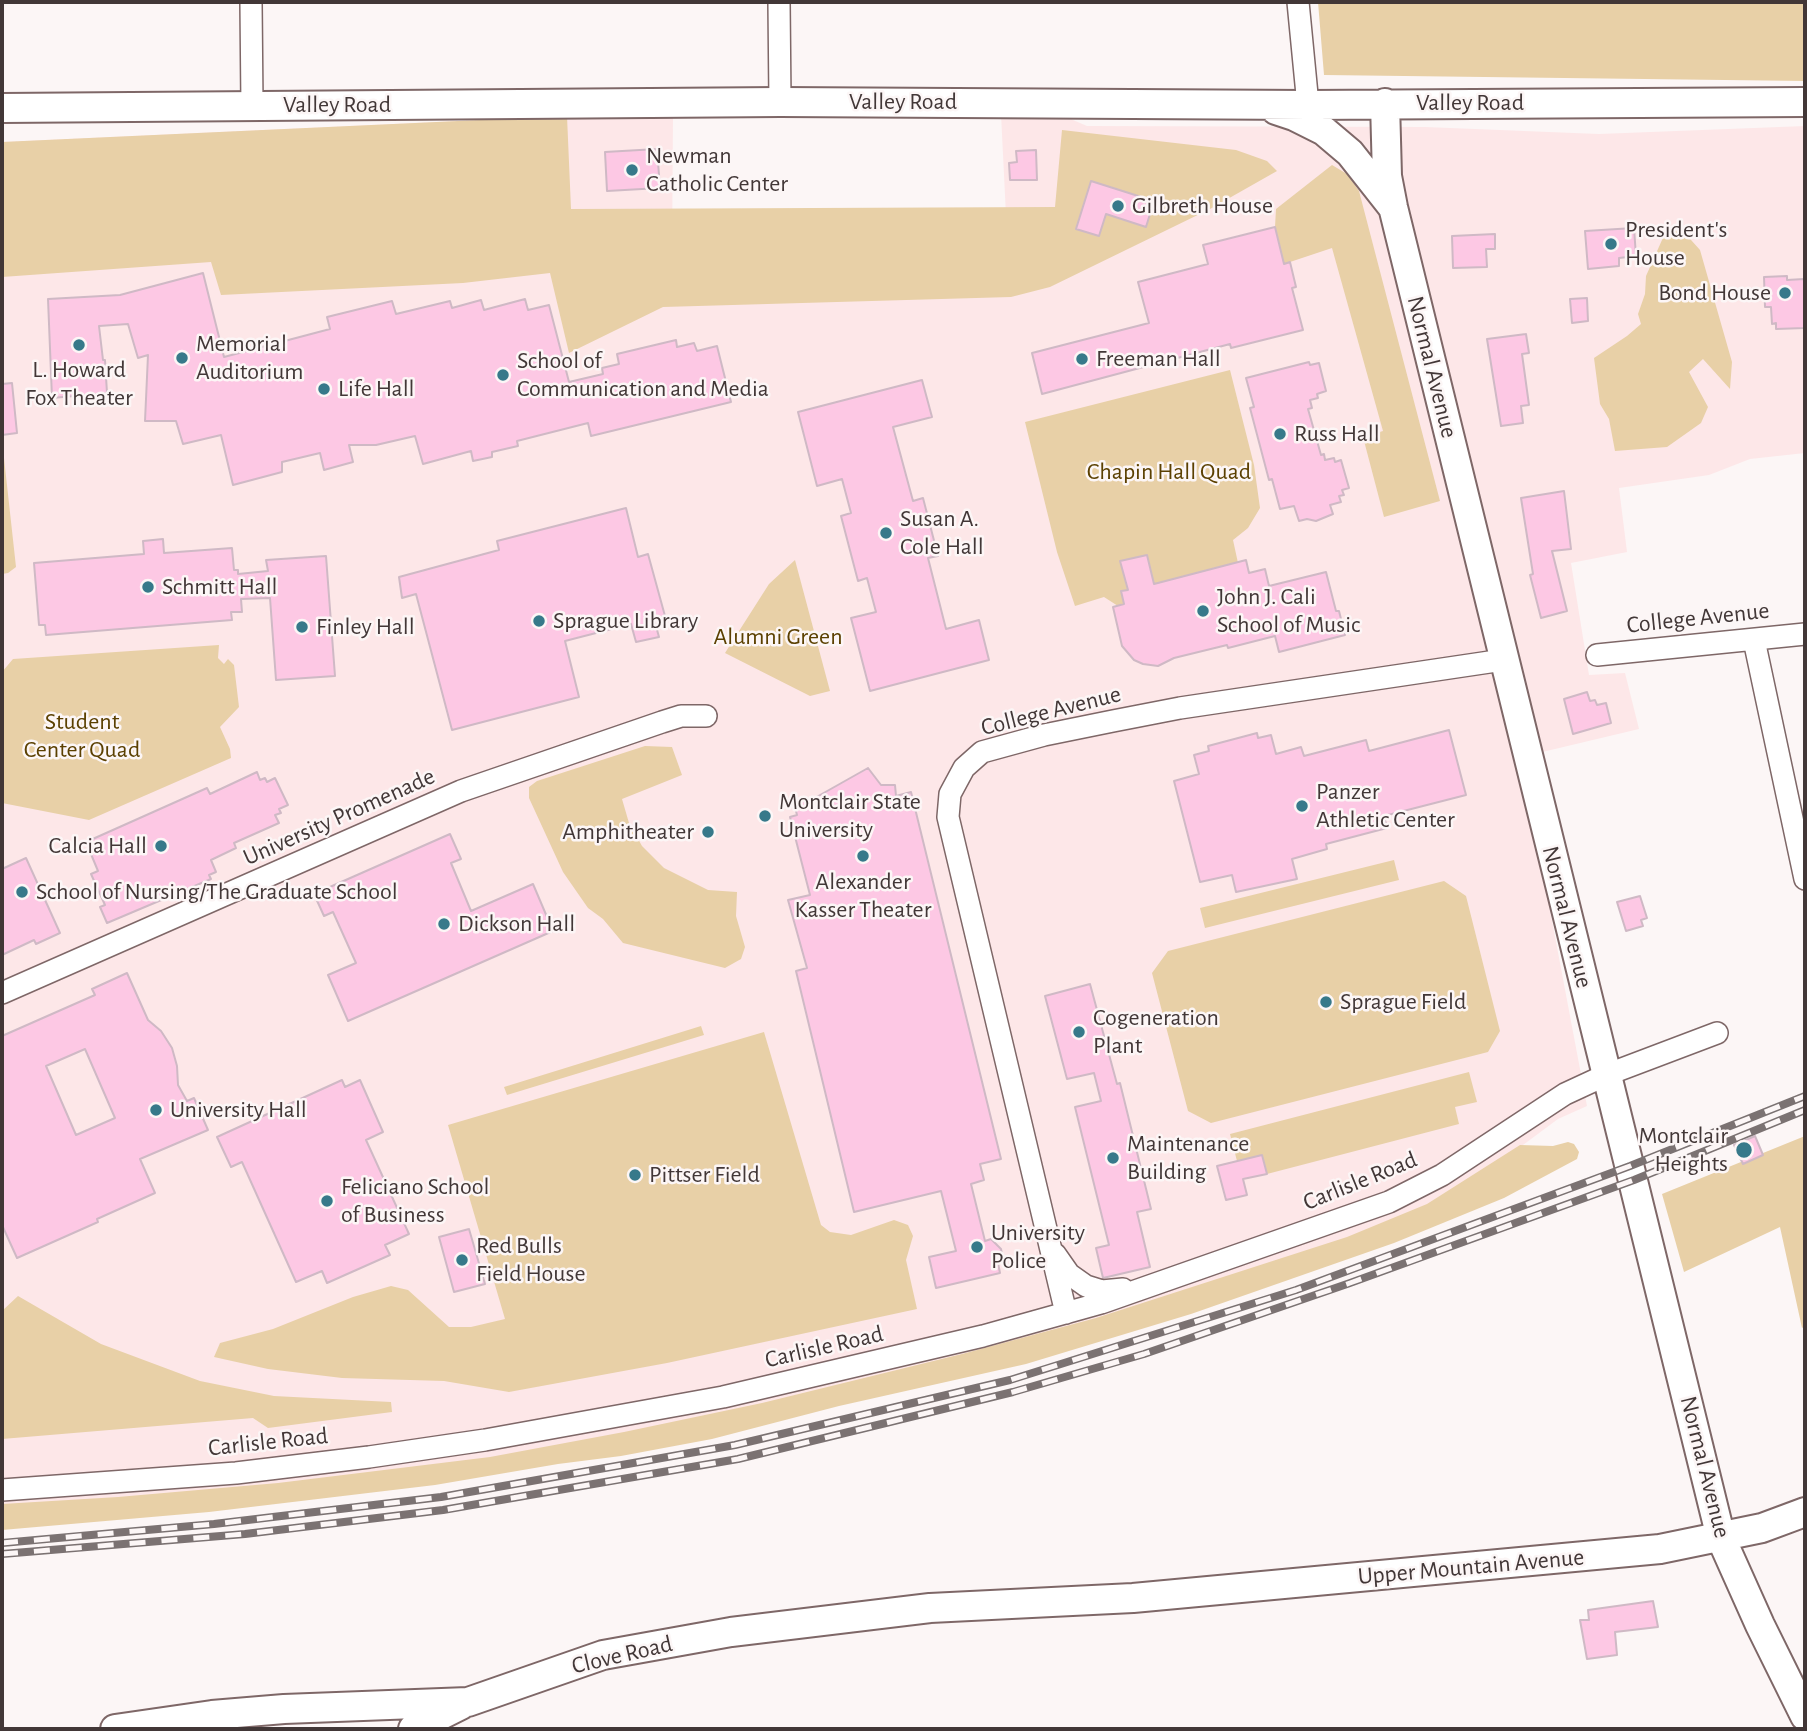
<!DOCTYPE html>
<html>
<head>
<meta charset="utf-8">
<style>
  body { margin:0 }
  #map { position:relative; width:1807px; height:1731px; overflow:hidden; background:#fcf6f6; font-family:"Alegreya Sans",sans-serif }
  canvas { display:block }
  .frame { position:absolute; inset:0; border:4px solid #423737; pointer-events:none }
</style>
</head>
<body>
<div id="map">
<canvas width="1807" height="1731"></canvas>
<div class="frame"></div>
</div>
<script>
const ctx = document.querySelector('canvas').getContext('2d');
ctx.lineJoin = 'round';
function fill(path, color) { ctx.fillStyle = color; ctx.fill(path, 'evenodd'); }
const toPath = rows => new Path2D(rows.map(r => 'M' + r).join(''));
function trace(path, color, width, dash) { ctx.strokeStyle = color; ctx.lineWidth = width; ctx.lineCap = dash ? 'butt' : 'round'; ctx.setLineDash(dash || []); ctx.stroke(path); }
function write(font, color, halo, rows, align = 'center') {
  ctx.font = font + ' "Alegreya Sans",sans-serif'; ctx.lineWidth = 5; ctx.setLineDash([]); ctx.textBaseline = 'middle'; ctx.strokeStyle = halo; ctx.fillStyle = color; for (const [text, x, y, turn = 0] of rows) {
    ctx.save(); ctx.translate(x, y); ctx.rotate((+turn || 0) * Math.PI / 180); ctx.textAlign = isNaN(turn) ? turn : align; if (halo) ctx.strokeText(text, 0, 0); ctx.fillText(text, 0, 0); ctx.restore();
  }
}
fill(toPath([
  [1001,114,1066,117,1087,126,1425,127,1599,134,1805,126,1805,453,1750,459,1709,475,1619,488,1627,552,1571,563,1589,675,1625,673,1639,729,1513,759,1543,873,1587,1106,1558,1119,1422,1220,1038,1349,591,1447,2,1516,2,142,567,116,673,115,672,258,1008,256]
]), '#fde7e8');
fill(toPath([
  [1318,2,1805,2,1805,81,1324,75],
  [567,116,571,209,1055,207,1062,130,1236,150,1267,161,1277,171,1210,209,1050,287,1011,297,663,307,569,353,550,273,463,283,221,295,211,262,2,277,2,142],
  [1332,165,1347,174,1359,191,1440,501,1384,517,1363,437,1383,431,1332,248,1284,264,1275,227,1276,209],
  [1668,231,1683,231,1700,250,1732,362,1730,389,1703,359,1689,372,1708,407,1701,423,1667,447,1615,451,1609,419,1600,404,1594,358,1627,336,1641,324,1638,314,1645,294,1646,276,1662,240],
  [1230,370,1254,465,1260,508,1248,528,1233,540,1238,563,1154,584,1147,555,1121,561,1128,590,1121,592,1124,604,1118,606,1104,597,1075,606,1057,552,1025,422],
  [2,456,4,458,16,567,8,573,2,574],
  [795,560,830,691,810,696,725,653,769,584],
  [219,645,218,658,224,664,228,659,234,665,239,707,220,727,230,749,231,758,89,820,2,803,2,672,13,659],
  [645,746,672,747,682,775,622,799,629,823,642,846,664,868,708,890,737,892,736,916,745,947,741,959,725,968,623,943,603,919,588,908,563,872,529,798,529,787,537,781],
  [1394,860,1399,880,1205,928,1200,908],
  [1444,881,1466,896,1500,1031,1488,1052,1211,1123,1188,1111,1152,973,1168,951],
  [701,1026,704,1035,507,1095,504,1087],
  [764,1032,821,1225,830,1232,851,1235,894,1220,908,1225,913,1236,906,1260,917,1309,667,1363,509,1392,444,1381,342,1378,268,1369,214,1357,220,1343,273,1329,353,1297,391,1286,408,1290,449,1327,471,1327,505,1319,448,1125],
  [1469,1072,1477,1102,1455,1107,1459,1124,1267,1174,1262,1155,1237,1161,1230,1134],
  [1805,1136,1805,1326,1802,1328,1780,1227,1684,1272,1662,1194],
  [1568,1142,1574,1144,1579,1152,1577,1159,1504,1198,1394,1243,1191,1314,1026,1364,839,1406,712,1439,621,1456,558,1464,435,1485,209,1512,2,1530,2,1504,118,1497,278,1483,490,1457,624,1432,762,1403,962,1354,1096,1318,1347,1237,1427,1204,1520,1145,1553,1146],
  [18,1296,101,1344,200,1381,274,1396,391,1402,392,1412,268,1428,253,1418,2,1439,2,1311]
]), '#e8d0a7');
const building = toPath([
  [657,149,660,188,607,191,605,152,657,149],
  [1036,150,1037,180,1010,180,1009,163,1017,162,1016,151,1036,150],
  [1091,181,1154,201,1146,227,1106,214,1099,236,1076,229,1091,181],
  [1275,227,1284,264,1290,262,1296,287,1292,288,1303,330,1231,348,1230,344,1042,394,1032,353,1149,323,1138,282,1208,264,1203,245,1275,227],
  [1634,228,1636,256,1619,258,1619,266,1588,269,1585,231,1634,228],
  [1495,234,1495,249,1486,249,1487,267,1453,268,1452,236,1495,234],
  [203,273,224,357,330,329,327,317,392,301,396,314,450,301,452,308,481,300,484,310,525,299,528,310,549,305,569,382,603,374,602,368,619,364,617,354,676,340,677,347,694,343,697,351,717,346,731,402,591,436,588,423,517,441,518,446,492,452,492,457,473,461,471,451,423,464,415,436,376,445,349,445,353,462,324,470,320,453,282,462,282,472,233,485,221,435,183,444,176,421,145,421,148,355,138,358,128,324,99,326,103,360,105,360,107,393,52,398,48,299,120,295,203,273],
  [1787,276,1787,280,1804,279,1805,328,1776,329,1776,323,1772,324,1771,307,1765,307,1764,277,1787,276],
  [1587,298,1588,321,1572,323,1570,299,1587,298],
  [1526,334,1529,353,1522,354,1529,405,1521,406,1523,423,1501,426,1487,339,1526,334],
  [1309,362,1310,365,1319,363,1326,391,1317,394,1318,398,1310,400,1312,408,1308,409,1321,455,1324,454,1325,460,1334,458,1335,462,1341,460,1349,488,1342,490,1344,495,1339,496,1341,502,1330,505,1333,514,1316,521,1307,519,1299,521,1294,506,1280,509,1272,479,1269,480,1250,408,1254,407,1246,378,1309,362],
  [922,380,932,417,893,427,913,501,923,498,938,556,928,558,946,629,979,620,989,660,870,691,851,618,876,612,867,578,858,581,841,516,851,513,842,479,817,486,798,412,922,380],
  [12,383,17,433,2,435,2,384,12,383],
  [1564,491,1571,549,1552,551,1567,611,1541,618,1530,575,1533,574,1521,498,1564,491],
  [626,508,638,557,648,554,665,616,654,619,659,637,636,642,631,624,565,641,579,697,452,730,416,594,402,598,399,577,499,550,497,541,626,508],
  [163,539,164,553,232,548,234,570,238,570,238,574,268,571,266,560,326,556,335,676,276,680,270,598,241,599,242,612,231,612,232,620,46,635,45,625,39,625,34,563,144,554,143,541,163,539],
  [1147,555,1154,584,1246,560,1249,573,1265,569,1269,586,1326,572,1336,611,1339,611,1345,635,1279,652,1275,636,1228,648,1227,645,1174,658,1158,666,1143,664,1134,660,1122,646,1113,607,1124,604,1121,591,1128,590,1120,561,1147,555],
  [1587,692,1590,701,1595,700,1597,705,1606,703,1611,723,1573,734,1564,699,1587,692],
  [1449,730,1466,795,1384,816,1387,828,1326,844,1327,849,1292,859,1297,879,1236,892,1232,875,1200,882,1174,781,1199,774,1194,755,1209,751,1208,746,1257,733,1258,738,1271,735,1276,754,1301,747,1304,756,1366,740,1369,751,1449,730],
  [868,768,881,785,895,785,896,796,911,792,1001,1159,980,1164,984,1180,971,1184,985,1241,991,1239,1001,1249,1002,1254,998,1263,1000,1273,936,1288,929,1257,956,1251,941,1191,854,1212,796,971,807,968,788,900,810,895,790,817,797,815,794,803,813,799,868,768],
  [257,772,260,780,265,778,267,782,275,778,288,805,279,809,281,813,275,815,279,823,234,843,236,848,211,860,216,872,209,875,211,879,107,923,100,907,105,905,91,874,98,871,86,842,207,788,210,794,257,772],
  [450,834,461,859,451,863,471,911,533,884,553,931,348,1021,328,975,356,963,333,912,324,916,314,894,450,834],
  [26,858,60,933,36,944,34,940,2,955,2,869,26,858],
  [1640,896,1647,918,1641,920,1643,926,1626,931,1617,902,1640,896],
  [127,973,148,1020,161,1031,172,1048,177,1066,178,1085,187,1101,194,1098,208,1130,140,1159,155,1193,97,1219,98,1222,17,1258,2,1225,2,1036,95,995,92,989,127,973],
  [85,1049,115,1118,76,1135,46,1066,85,1049],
  [1090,984,1117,1084,1120,1083,1151,1209,1137,1212,1150,1267,1103,1278,1096,1248,1109,1245,1075,1107,1101,1101,1094,1073,1067,1079,1045,996,1090,984],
  [342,1080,345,1087,360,1080,383,1132,366,1140,409,1234,385,1245,390,1255,327,1283,322,1271,296,1282,242,1162,231,1167,217,1137,342,1080],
  [1755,1136,1763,1155,1743,1164,1734,1145,1755,1136],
  [1262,1155,1267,1174,1243,1179,1247,1195,1226,1200,1217,1166,1262,1155],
  [469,1229,485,1284,454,1292,439,1237,469,1229],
  [1653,1601,1658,1627,1615,1632,1617,1655,1587,1659,1580,1620,1589,1620,1588,1610,1653,1601]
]);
fill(building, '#fdc8e4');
trace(building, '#cfb9c5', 2);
const street = toPath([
  [251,2,252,106],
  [779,2,780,102],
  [1298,2,1308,105,1313,117],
  [1754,640,1805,879],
  [1597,655,1805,634],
  [2,993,461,791,662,722,681,716,706,716],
  [1055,1254,1069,1274,1086,1286,1102,1291,1123,1289],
  [1066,1313,948,817,950,794,964,768,982,752,1044,735,1113,721,1180,708,1503,660],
  [2,1490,236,1473,369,1457,485,1440,723,1397,983,1336,1101,1303,1389,1202,1442,1175,1565,1094,1606,1075,1717,1033]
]);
const secondary = toPath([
  [1385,103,1387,176,1393,207,1721,1538,1760,1625,1805,1716],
  [2,108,780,102,1308,105,1805,102],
  [1276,110,1294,116,1324,131,1350,153,1391,205],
  [115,1729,212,1715,284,1709,468,1702,603,1655,731,1632,930,1608,1133,1598,1660,1549,1762,1528,1805,1512],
  [413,1729,461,1705]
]);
trace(street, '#7e6767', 24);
trace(secondary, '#7e6767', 32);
trace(street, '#fff', 21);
trace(secondary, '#fff', 28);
const rail = toPath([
  [2,1543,214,1524,441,1497,735,1445,1010,1380,1296,1290,1630,1166,1805,1096],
  [2,1554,245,1534,443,1510,738,1459,1013,1392,1144,1354,1350,1283,1634,1180,1805,1110]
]);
trace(rail, '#7b7272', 8);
trace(rail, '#fcf6f6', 5, [16]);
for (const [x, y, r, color] of [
  [632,170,7,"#37798a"],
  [1118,206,7,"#37798a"],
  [1611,244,7,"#37798a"],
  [1785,293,7,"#37798a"],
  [79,345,7,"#37798a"],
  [182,358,7,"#37798a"],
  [1082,359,7,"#37798a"],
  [503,375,7,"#37798a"],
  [324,389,7,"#37798a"],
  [1280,434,7,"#37798a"],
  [886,533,7,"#37798a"],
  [148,587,7,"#37798a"],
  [1203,611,7,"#37798a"],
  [539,621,7,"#37798a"],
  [302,627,7,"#37798a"],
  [1302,806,7,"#37798a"],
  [765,816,7,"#37798a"],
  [708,832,7,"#37798a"],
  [161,846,7,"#37798a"],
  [863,856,7,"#37798a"],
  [22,892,7,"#37798a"],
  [444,924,7,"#37798a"],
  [1326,1002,7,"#37798a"],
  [1079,1032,7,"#37798a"],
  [156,1110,7,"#37798a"],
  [1744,1150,9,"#37798a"],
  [1113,1158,7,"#37798a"],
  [635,1175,7,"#37798a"],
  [327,1201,7,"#37798a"],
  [977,1247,7,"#37798a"],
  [462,1260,7,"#37798a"]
]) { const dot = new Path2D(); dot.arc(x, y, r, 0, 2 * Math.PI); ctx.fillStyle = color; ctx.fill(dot); trace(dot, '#fcf6f6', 2.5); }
write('24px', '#423737', '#fcf6f6', [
  ["Valley Road",903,102],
  ["Valley Road",1470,103],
  ["Valley Road",337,105],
  ["Normal Avenue",1432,367,76],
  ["College Avenue",1698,618,-6],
  ["College Avenue",1051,711,-14],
  ["University Promenade",339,817,-24],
  ["Normal Avenue",1567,917,76],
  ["Carlisle Road",1360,1181,-22],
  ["Carlisle Road",824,1347,-13],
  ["Carlisle Road",268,1442,-6],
  ["Normal Avenue",1705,1467,76],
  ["Upper Mountain Avenue",1471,1567,-5],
  ["Clove Road",622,1655,-13]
]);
write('24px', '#423737', '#fcf6f6', [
  ["Newman",646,156],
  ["Catholic Center",646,184],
  ["Gilbreth House",1132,206],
  ["President's",1625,230],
  ["House",1625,258],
  ["Bond House",1771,293,"right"],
  ["Memorial",196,344],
  ["Auditorium",196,372],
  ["Freeman Hall",1096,359],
  ["School of",517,361],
  ["Communication and Media",517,389],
  ["L. Howard",79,370,"center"],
  ["Fox Theater",79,398,"center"],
  ["Life Hall",338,389],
  ["Russ Hall",1294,434],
  ["Susan A.",900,519],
  ["Cole Hall",900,547],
  ["Schmitt Hall",162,587],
  ["John J. Cali",1217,597],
  ["School of Music",1217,625],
  ["Sprague Library",553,621],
  ["Finley Hall",316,627],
  ["Panzer",1316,792],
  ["Athletic Center",1316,820],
  ["Montclair State",779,802],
  ["University",779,830],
  ["Amphitheater",694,832,"right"],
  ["Calcia Hall",147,846,"right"],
  ["Alexander",863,882,"center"],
  ["Kasser Theater",863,910,"center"],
  ["School of Nursing/The Graduate School",36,892],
  ["Dickson Hall",458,924],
  ["Sprague Field",1340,1002],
  ["Cogeneration",1093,1018],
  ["Plant",1093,1046],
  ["University Hall",170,1110],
  ["Montclair",1728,1136,"right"],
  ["Heights",1728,1164,"right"],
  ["Maintenance",1127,1144],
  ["Building",1127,1172],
  ["Pittser Field",649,1175],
  ["Feliciano School",341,1187],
  ["of Business",341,1215],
  ["University",991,1233],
  ["Police",991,1261],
  ["Red Bulls",476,1246],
  ["Field House",476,1274]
], 'left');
write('24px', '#5b4001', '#fcf6f6', [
  ["Chapin Hall Quad",1169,472],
  ["Alumni Green",778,637],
  ["Student",82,722],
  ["Center Quad",82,750]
]);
</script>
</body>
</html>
